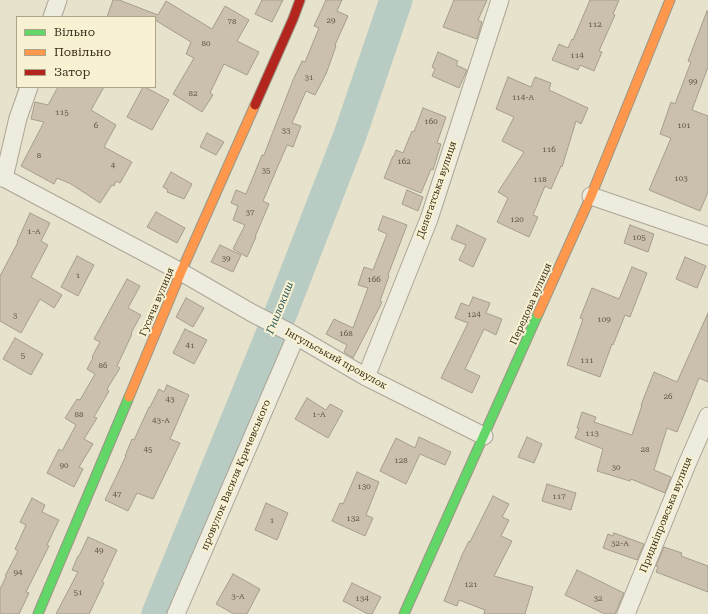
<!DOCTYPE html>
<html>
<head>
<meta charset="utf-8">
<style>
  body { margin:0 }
  #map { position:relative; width:708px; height:614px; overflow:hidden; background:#e6e2cc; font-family:"Roboto Serif",serif }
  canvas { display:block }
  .legend { position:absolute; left:16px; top:16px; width:140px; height:72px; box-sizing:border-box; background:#f8f2d2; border:1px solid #aca48a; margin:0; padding:5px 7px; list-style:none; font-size:12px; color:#3b301d }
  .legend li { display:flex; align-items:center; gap:8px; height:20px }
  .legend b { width:20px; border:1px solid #aca48a }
</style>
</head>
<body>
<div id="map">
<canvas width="708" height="614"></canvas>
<ul class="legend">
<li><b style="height:5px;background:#63d668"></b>Вільно</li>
<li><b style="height:5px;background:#ff974d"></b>Повільно</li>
<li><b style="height:5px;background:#b3261e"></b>Затор</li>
</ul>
</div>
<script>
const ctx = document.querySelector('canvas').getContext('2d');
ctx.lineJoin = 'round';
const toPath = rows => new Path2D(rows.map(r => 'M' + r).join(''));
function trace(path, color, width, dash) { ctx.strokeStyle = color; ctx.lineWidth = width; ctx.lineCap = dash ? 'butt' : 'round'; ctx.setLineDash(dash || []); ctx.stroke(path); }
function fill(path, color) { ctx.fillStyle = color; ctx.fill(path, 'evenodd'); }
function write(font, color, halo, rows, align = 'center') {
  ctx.font = font + ' "Roboto Serif",serif'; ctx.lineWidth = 4; ctx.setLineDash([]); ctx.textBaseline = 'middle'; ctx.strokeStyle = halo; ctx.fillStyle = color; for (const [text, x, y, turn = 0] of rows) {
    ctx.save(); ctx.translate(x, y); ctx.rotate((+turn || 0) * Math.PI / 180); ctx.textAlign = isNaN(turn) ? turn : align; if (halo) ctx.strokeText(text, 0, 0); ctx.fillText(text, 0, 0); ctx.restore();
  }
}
trace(toPath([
  [158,614,284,305,350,135,396,0]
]), '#b8ccc3', 33);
const building = toPath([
  [113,0,119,0,158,15,166,1,212,29,225,6,249,20,237,41,259,52,247,75,224,64,210,93,213,95,202,112,173,94,194,58,186,54,191,42,155,20,156,17,107,17,113,0],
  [262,0,283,0,272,22,255,14,262,0],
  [326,0,342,0,337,11,348,16,335,45,336,46,326,74,315,95,306,91,292,123,301,126,293,147,287,145,263,201,269,204,255,237,256,237,247,257,233,249,245,225,233,220,238,206,231,203,236,190,246,194,262,155,264,155,293,80,302,61,305,62,319,28,314,26,326,0],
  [454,0,487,0,478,20,482,22,477,39,443,27,454,0],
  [590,0,619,0,613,14,615,15,599,51,602,52,594,71,580,65,578,70,552,60,559,44,568,48,572,39,573,40,590,0],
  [707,11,708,11,708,67,692,110,708,116,708,192,700,211,649,190,671,138,660,134,671,102,675,104,691,62,688,61,707,11],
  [438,52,458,61,456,65,467,70,459,88,432,76,435,69,432,67,438,52],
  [508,77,531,87,535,77,551,83,549,90,588,108,581,124,576,121,562,167,561,166,551,189,545,186,533,215,538,217,529,237,497,222,508,198,498,192,524,152,502,141,514,117,496,109,508,77],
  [58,87,104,87,91,110,116,125,104,147,132,162,120,183,116,181,114,186,112,185,100,203,71,184,57,178,54,184,21,166,44,122,31,119,35,102,48,105,58,87],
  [143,87,145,87,169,100,152,130,127,117,143,87],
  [423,108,446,117,437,143,441,144,433,170,431,169,421,193,384,178,393,156,394,156,396,150,403,153,412,131,414,132,423,108],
  [207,133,224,142,216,155,200,147,207,133],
  [171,172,192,184,184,199,167,192,168,190,163,187,171,172],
  [407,190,423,197,418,211,402,204,407,190],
  [156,212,185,228,177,243,147,227,156,212],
  [30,213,50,223,41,241,48,245,31,277,62,295,54,308,40,299,21,333,0,321,0,276,18,242,17,242,30,213],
  [383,216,407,225,388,275,389,276,380,301,382,302,378,310,353,358,344,352,347,345,326,334,334,319,353,328,368,288,358,285,364,267,373,270,387,234,378,230,383,216],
  [457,225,486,239,473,267,459,260,466,245,451,239,457,225],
  [630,225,654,234,648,252,624,243,630,225],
  [220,245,241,255,233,272,211,262,220,245],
  [77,256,94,265,78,296,61,287,77,256],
  [685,257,706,266,697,288,676,279,685,257],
  [632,267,647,273,630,317,625,315,613,345,612,344,600,377,567,365,583,319,580,318,592,288,619,299,632,267],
  [127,279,140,286,128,308,141,315,131,333,132,334,117,366,120,368,107,389,109,391,94,417,97,418,84,439,93,444,79,467,83,469,74,487,47,473,59,449,62,451,76,425,65,418,77,399,80,400,95,374,87,369,93,358,92,357,100,342,94,339,127,279],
  [473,297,490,303,486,313,502,319,496,335,484,329,465,369,480,376,472,393,441,378,468,323,455,318,461,303,469,306,473,297],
  [186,298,204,308,193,327,176,317,186,298],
  [708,313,708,382,699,378,677,432,667,428,654,470,671,477,665,493,631,479,630,481,597,471,603,449,575,438,579,428,577,428,582,412,596,417,594,422,632,435,642,405,641,405,654,372,677,382,708,313],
  [185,329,207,340,194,364,173,353,185,329],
  [15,338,43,354,31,375,3,359,15,338],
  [167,385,189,395,170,439,180,443,153,499,137,493,128,511,105,500,126,456,125,456,132,439,134,440,149,407,150,407,159,389,164,392,167,385],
  [307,398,326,410,330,404,343,411,328,438,295,419,307,398],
  [419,437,451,452,445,465,420,454,406,484,380,471,396,438,415,448,419,437],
  [527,437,542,444,534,463,518,457,527,437],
  [357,472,379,482,366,515,373,518,365,536,332,521,340,503,343,504,357,472],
  [547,484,576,493,571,510,542,501,547,484],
  [493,496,509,504,502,517,509,520,501,536,512,541,494,576,533,587,525,614,484,614,485,610,459,600,457,606,444,601,462,555,469,541,470,542,493,496],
  [32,498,45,505,42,512,59,520,47,545,49,546,26,592,29,593,19,614,0,614,0,589,6,577,5,576,18,551,15,549,26,525,20,522,32,498],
  [266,503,288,513,277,540,255,530,266,503],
  [614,533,644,544,637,560,603,548,608,534,613,536,614,533],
  [88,537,117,550,102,582,104,583,89,614,56,614,78,572,72,570,78,556,79,556,88,537],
  [664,547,682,553,681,556,708,566,708,592,656,572,658,567,656,566,664,547],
  [577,570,624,593,615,614,605,614,565,595,577,570],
  [233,574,260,589,247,614,234,614,216,604,233,574],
  [352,583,381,597,372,614,368,614,343,601,352,583]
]);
fill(building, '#cac0ad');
trace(building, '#a69d8b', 1);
const street = toPath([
  [52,17,58,0],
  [0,178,4,178,181,272,252,313,289,332,366,377,484,436],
  [4,178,18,118,29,87],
  [591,196,708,236],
  [366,377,429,219,500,0],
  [176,614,296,336],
  [626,614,687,464,708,416]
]);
const fast = toPath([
  [38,614,129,397],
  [404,614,538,314]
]);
const slow = toPath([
  [538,314,591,196,670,0],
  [129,397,181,272,255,105]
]);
const jam = toPath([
  [255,105,293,19,300,0]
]);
trace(street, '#aba696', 19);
trace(fast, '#9b9685', 11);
trace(slow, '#9b9685', 11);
trace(jam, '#9b9685', 11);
trace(street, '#eeebdf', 17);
trace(fast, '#63d668', 9);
trace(slow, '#ff974d', 9);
trace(jam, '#b3261e', 9);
write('8px', '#5f5441', null, [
  ["29",331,21],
  ["78",232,22],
  ["112",595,25],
  ["80",206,44],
  ["114",577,56],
  ["31",309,78],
  ["99",693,82],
  ["82",193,94],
  ["114-А",523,98],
  ["115",62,113],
  ["160",431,122],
  ["6",96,126],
  ["101",684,126],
  ["33",286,131],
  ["116",549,150],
  ["8",39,156],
  ["162",404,162],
  ["4",113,166],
  ["35",266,171],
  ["103",681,179],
  ["118",540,180],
  ["37",250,213],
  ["120",517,220],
  ["1-А",34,232],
  ["105",639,238],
  ["39",226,259],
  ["1",78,276],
  ["166",374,280],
  ["124",474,315],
  ["3",15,316],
  ["109",604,320],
  ["168",346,334],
  ["41",190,346],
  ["5",23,356],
  ["111",587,361],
  ["86",103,366],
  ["26",668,397],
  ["43",170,400],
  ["88",79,415],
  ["1-А",319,415],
  ["43-А",161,421],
  ["113",592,434],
  ["45",148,450],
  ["28",645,450],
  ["128",401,461],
  ["90",64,466],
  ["30",616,468],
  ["130",364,487],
  ["47",117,495],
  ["117",559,497],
  ["132",353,519],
  ["1",272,521],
  ["32-А",620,544],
  ["49",99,551],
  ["94",18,573],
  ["121",471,585],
  ["51",78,593],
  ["3-А",238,597],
  ["134",362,599],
  ["32",598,599]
]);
write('10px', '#3b301d', '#f8f2d2', [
  ["Делегатська вулиця",437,190,-71],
  ["Гусяча вулиця",157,302,-67],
  ["Передова вулиця",531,304,-66],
  ["Інгульський провулок",336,359,29],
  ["провулок Василя Кричевського",236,475,-67],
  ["Придніпровська вулиця",666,515,-68]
]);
write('italic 11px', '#2b575b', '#f8f2d2', [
  ["Гнилокиш",280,308,-68]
]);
</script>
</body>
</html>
